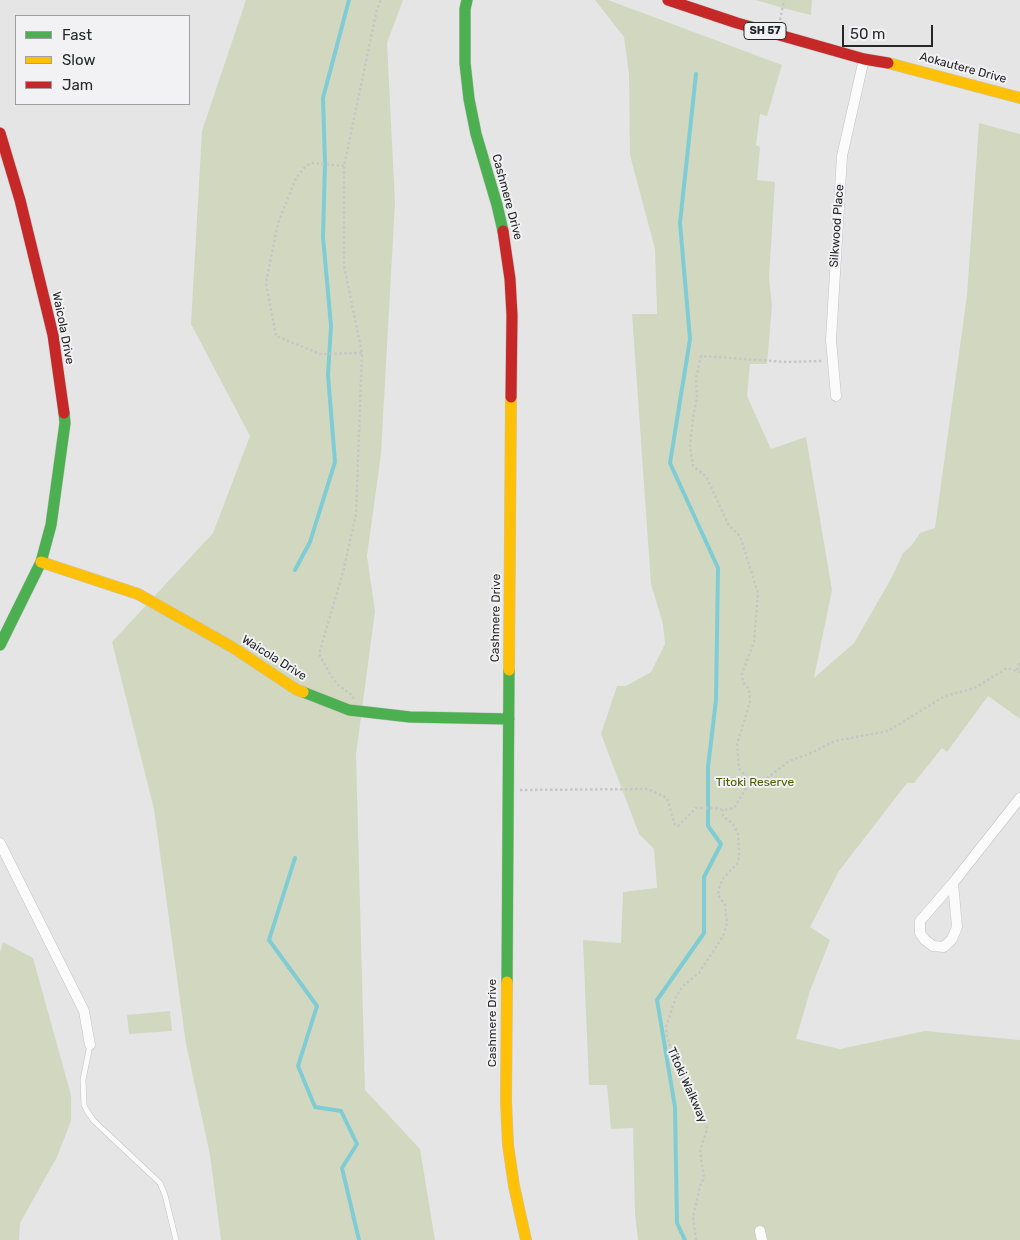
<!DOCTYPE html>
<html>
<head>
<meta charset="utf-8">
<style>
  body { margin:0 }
  #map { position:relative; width:1020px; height:1240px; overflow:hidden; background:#e5e5e6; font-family:Rubik,sans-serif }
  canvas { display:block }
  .legend { position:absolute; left:15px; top:15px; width:175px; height:90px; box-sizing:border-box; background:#f2f2f4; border:1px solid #a0a0a2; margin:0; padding:6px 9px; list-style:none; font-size:15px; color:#252626 }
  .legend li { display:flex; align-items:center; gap:10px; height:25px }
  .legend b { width:25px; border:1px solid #a0a0a2 }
  .scale { position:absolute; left:842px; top:25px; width:91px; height:22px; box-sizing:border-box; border:2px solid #252626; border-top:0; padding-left:6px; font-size:15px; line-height:18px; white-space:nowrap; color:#252626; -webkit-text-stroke:4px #f2f2f4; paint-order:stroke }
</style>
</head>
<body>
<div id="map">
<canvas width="1020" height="1240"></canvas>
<ul class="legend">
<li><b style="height:6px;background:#4caf50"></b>Fast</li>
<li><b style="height:6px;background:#ffc107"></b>Slow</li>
<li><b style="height:6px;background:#c62828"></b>Jam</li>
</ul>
<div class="scale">50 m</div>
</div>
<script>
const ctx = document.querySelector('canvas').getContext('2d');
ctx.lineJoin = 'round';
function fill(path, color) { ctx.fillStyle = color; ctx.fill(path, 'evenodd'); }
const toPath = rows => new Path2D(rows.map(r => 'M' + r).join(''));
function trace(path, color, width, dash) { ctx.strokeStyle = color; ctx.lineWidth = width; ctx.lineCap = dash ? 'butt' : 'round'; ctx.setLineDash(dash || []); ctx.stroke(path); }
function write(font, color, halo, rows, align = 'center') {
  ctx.font = font + ' Rubik,sans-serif'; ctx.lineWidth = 4; ctx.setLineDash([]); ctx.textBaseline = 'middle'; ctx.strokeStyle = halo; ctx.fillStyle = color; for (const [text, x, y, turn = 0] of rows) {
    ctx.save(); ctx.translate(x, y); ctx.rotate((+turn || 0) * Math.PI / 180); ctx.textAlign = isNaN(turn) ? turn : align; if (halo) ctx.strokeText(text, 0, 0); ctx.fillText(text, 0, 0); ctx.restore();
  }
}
fill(toPath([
  [246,0,403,0,387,43,395,203,381,454,367,556,375,611,356,755,365,1090,420,1149,435,1240,221,1240,210,1155,186,1044,154,809,112,642,213,533,250,436,191,324,202,131],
  [595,0,608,0,782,65,767,116,760,114,756,145,760,147,757,180,775,182,769,277,772,306,767,364,750,364,747,396,771,449,806,437,832,590,814,678,854,643,892,577,903,553,912,545,920,533,935,528,967,295,979,123,1020,134,1020,719,988,696,947,752,942,748,914,783,907,783,839,871,810,927,830,940,810,991,796,1039,840,1049,925,1031,1020,1040,1020,1240,638,1240,635,1214,633,1128,611,1129,607,1085,589,1085,583,940,621,943,623,892,657,888,654,849,639,834,601,734,617,686,626,686,651,672,665,644,663,624,651,584,632,314,657,314,655,249,630,155,629,74,624,37],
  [756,0,812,0,811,15,783,8],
  [3,942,33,958,71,1095,71,1121,57,1157,20,1223,19,1240,0,1240,0,952],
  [170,1011,172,1031,129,1034,127,1015]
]), '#d2d8c0');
trace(toPath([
  [295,570,310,542,335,462,328,375,331,326,323,237,325,163,323,98,349,0],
  [295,858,269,940,317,1006,298,1066,315,1107,341,1111,357,1144,342,1168,359,1240],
  [685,1240,677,1223,675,1107,657,1000,704,933,704,877,721,844,708,826,708,767,716,700,718,568,670,463,690,339,680,223,696,74]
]), '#80ccd4', 4);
const lane = toPath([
  [90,1045,83,1080,84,1105,87,1111,94,1121,160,1183,165,1195,176,1240]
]);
const street = toPath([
  [836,396,831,340,842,156,864,59],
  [0,843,84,1011,90,1045],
  [953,883,957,927,952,939,944,947,933,946,925,940,920,933,920,921,953,883,1020,798],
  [760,1231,762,1240]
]);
const fast = toPath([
  [467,0,465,9,465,63,469,99,476,134,497,205,503,231],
  [0,645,41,562,51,525,65,423,64,413],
  [303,692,349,710,410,717,509,719],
  [507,982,509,670]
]);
const slow = toPath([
  [888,63,1020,98],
  [41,562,138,594,232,647,297,690,303,692],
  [509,670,511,397],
  [507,982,506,1101,508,1145,514,1186,526,1240]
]);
const jam = toPath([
  [668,0,737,23,864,59,888,63],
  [0,133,20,200,53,335,64,413],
  [503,231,510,279,512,315,511,397]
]);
trace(lane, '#c3c3c4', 6);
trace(street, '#c3c3c4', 11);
trace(fast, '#c3c3c4', 12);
trace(slow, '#c3c3c4', 12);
trace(jam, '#c3c3c4', 12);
trace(toPath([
  [780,20,784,0],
  [344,166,311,163,305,167,296,178,278,223,266,283,276,336,320,354,362,353],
  [1017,670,1020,662],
  [353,699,353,696,337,684,330,674,319,654,343,572,356,514,362,353,344,266,344,166,377,9,381,0],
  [750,782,739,768,737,744,750,702,749,689,743,682,742,674,754,642,758,593,740,536,729,526,706,476,693,466,690,446,693,418,697,397,696,378,701,356,786,362,822,361],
  [520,790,648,789,667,798,675,825,678,826,696,808,715,808,723,810,734,808,750,782,757,786,789,761,809,754,835,741,888,731,945,696,975,688,1007,668,1020,672],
  [696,1240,693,1217,700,1186,704,1178,700,1151,707,1129,697,1101,675,1062,667,1037,666,1027,676,997,683,986,699,973,723,936,727,923,725,905,718,895,720,885,724,877,737,864,739,857,739,847,738,834,733,824,723,816,723,810]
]), '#c6c6c7', 2.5, [2.5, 2.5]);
trace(lane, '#fbfbfb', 5);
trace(street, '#fbfbfb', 10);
trace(fast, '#4caf50', 11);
trace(slow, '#ffc107', 11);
trace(jam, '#c62828', 11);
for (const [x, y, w] of [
  [765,31,42]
]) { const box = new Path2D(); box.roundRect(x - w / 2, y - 8.5, w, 17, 4); ctx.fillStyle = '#f2f2f4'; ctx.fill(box); trace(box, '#252626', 1); }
write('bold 11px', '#252626', null, [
  ["SH 57",765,31]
]);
write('12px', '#252626', '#f2f2f4', [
  ["Aokautere Drive",963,68,15],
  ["Cashmere Drive",507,197,75],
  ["Silkwood Place",837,226,-86],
  ["Waicola Drive",63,328,79],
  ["Cashmere Drive",496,618,-89],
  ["Waicola Drive",274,658,32],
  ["Cashmere Drive",493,1023,-90],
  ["Titoki Walkway",687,1085,66]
]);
write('12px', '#4d5a00', '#f2f2f4', [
  ["Titoki Reserve",755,783]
]);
</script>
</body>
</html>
